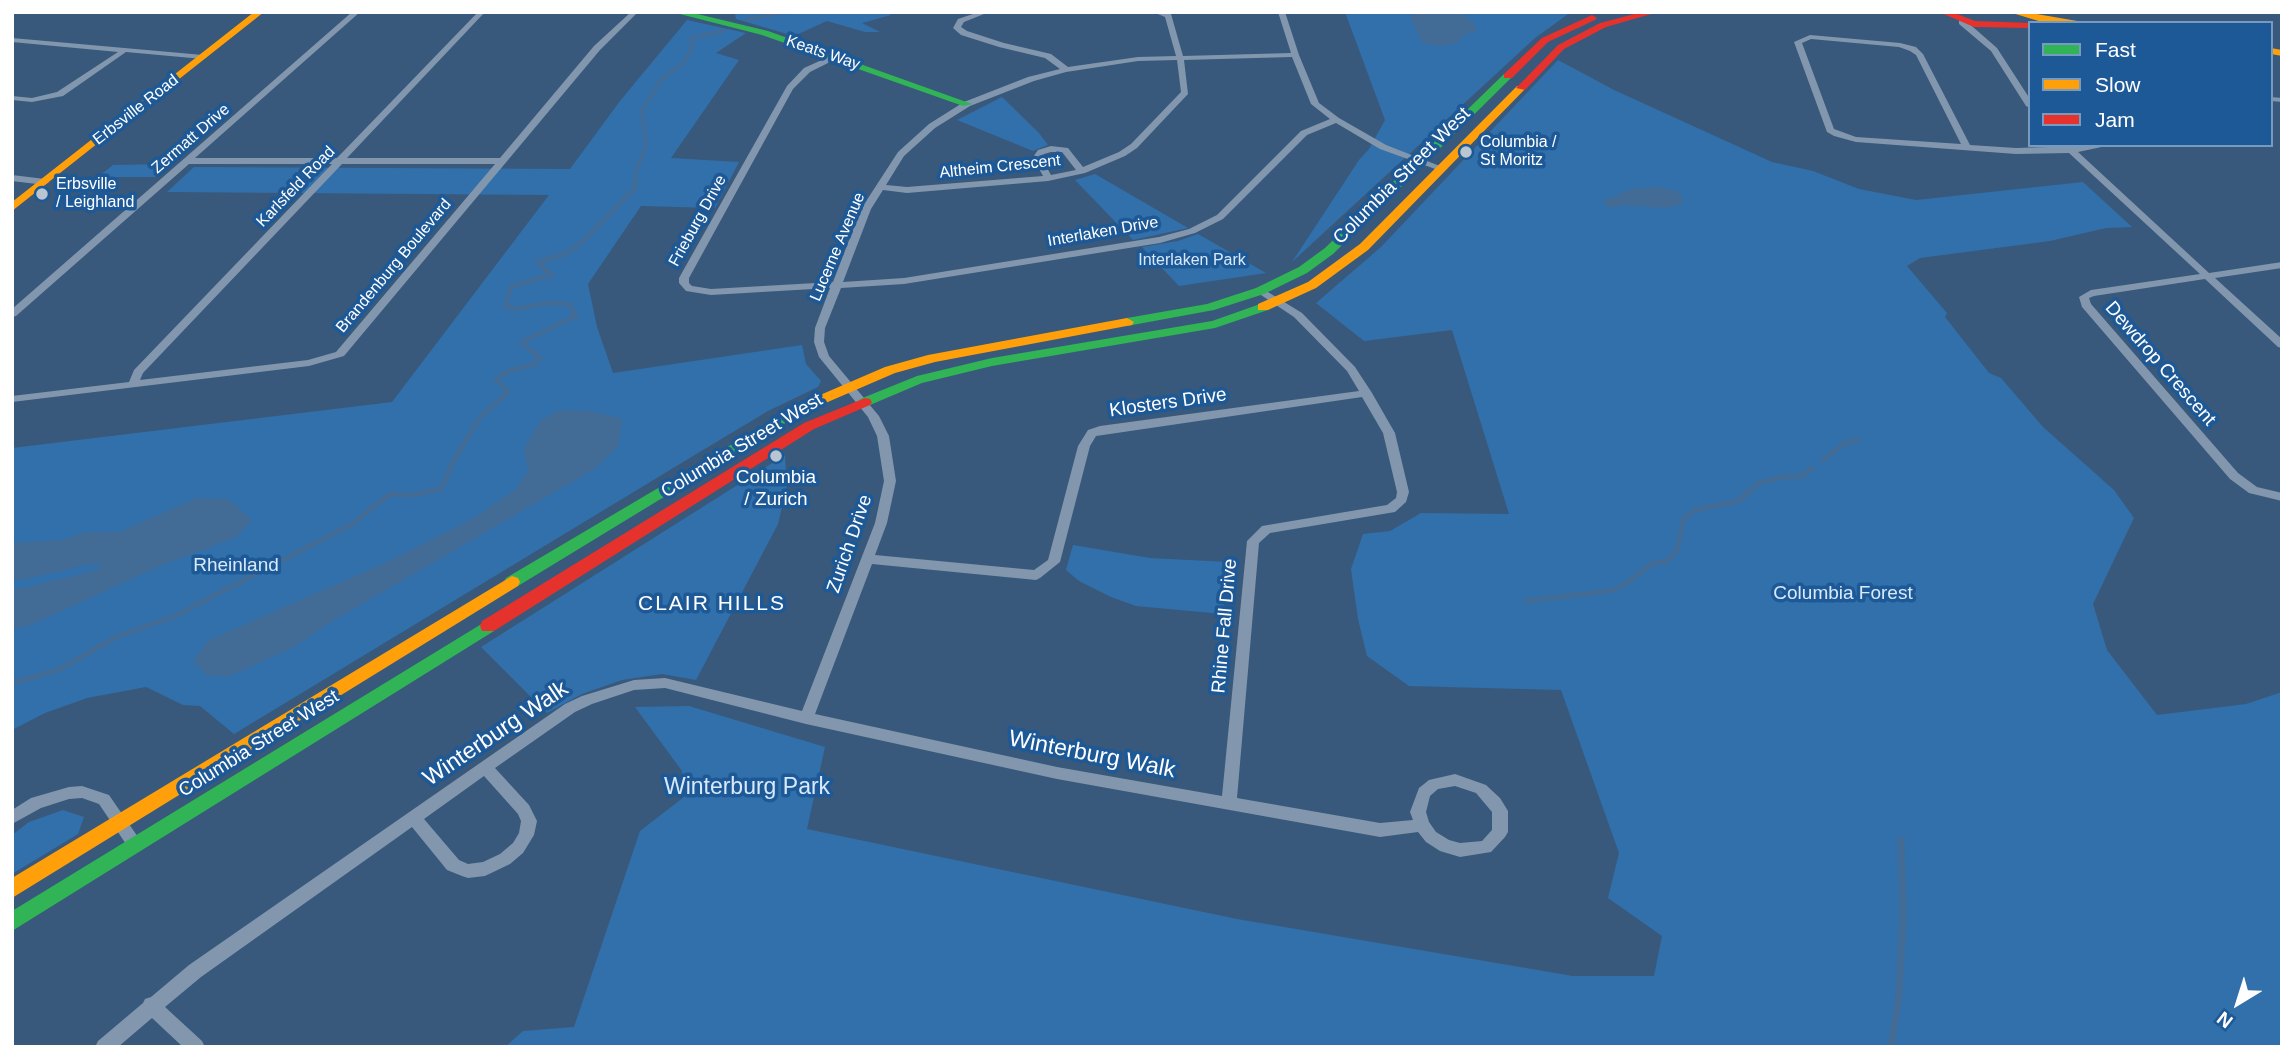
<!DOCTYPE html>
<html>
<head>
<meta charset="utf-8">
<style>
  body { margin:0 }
  #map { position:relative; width:2294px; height:1059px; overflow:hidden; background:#38597b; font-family:Helvetica,sans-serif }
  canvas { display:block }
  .frame { position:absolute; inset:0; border:14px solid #fff; pointer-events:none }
  .legend { position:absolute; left:2028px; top:21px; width:245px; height:126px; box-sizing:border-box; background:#1d5996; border:2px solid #779bc0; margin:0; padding:9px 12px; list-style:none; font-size:21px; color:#fff }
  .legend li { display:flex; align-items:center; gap:14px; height:35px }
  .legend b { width:35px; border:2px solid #779bc0 }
  .north { position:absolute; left:2203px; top:968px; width:70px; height:70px; -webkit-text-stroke:5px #1d5996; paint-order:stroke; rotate:218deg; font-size:19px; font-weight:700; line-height:28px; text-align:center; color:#fff }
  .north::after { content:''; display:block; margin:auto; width:24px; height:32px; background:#fff; clip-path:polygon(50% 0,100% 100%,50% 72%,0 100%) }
</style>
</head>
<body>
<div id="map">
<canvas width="2294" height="1059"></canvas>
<div class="frame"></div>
<ul class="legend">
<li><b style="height:9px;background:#30b455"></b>Fast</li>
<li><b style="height:9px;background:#ff9f0a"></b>Slow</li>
<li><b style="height:9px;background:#e5322d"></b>Jam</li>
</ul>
<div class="north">N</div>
</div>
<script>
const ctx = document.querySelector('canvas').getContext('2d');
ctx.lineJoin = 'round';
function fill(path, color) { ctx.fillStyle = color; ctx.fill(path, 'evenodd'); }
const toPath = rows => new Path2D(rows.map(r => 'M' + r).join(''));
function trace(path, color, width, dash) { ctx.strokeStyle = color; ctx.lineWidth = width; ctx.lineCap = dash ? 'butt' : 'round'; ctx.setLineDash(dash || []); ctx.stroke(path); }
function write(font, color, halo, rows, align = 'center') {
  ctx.font = font + ' Helvetica,sans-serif'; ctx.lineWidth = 7; ctx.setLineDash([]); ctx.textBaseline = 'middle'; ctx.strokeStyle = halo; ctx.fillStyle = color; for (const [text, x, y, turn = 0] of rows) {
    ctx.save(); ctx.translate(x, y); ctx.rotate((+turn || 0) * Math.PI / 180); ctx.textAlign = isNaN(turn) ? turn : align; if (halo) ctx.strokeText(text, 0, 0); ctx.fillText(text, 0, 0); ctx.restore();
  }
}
fill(toPath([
  [740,12,886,12,891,15,862,23,880,32,865,32,827,21,794,36,736,19,735,15],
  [1345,12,1571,12,1535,38,1292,262,1359,160,1369,149,1385,120],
  [687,20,746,33,716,53,739,60,671,158,739,162,715,208,641,206,588,284,597,327,613,373,802,345,806,364,821,381,818,387,768,411,698,453,234,734,200,706,183,705,146,687,87,698,45,713,12,730,12,448,392,402,549,195,167,192,194,167,570,169,620,101],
  [1558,60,1614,90,1772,162,1813,171,1859,189,1916,200,2083,182,2132,227,2106,228,2050,241,1920,258,1907,266,1947,313,1945,317,1989,373,2001,378,2043,427,2114,490,2134,518,2093,604,2107,650,2157,715,2246,704,2282,692,2282,1047,505,1047,523,1031,574,1027,640,831,684,797,682,771,635,707,689,706,825,747,807,829,1237,919,1573,976,1654,976,1662,936,1608,898,1619,853,1561,690,1409,686,1367,656,1358,619,1351,569,1363,534,1390,531,1421,513,1509,514,1452,330,1364,341,1316,303,1381,247],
  [1002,97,1039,133,1048,145,1033,151,957,120],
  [169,164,156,177,98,177,113,165],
  [1095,174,1188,228,1133,240,1075,180],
  [1198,234,1266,273,1179,286,1142,247,1178,241],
  [785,455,787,486,778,524,696,680,662,674,622,680,582,694,547,713,481,647],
  [1073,545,1150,558,1228,562,1223,614,1136,606,1111,597,1079,581,1066,570],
  [63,810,84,817,78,834,12,874,12,835,29,822]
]), '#3270ab');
fill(toPath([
  [1462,12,1476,26,1475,32,1466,34,1454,44,1443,46,1423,44,1410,16,1412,13],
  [1657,187,1676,191,1683,196,1682,204,1666,208,1628,205,1610,208,1602,201,1635,188],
  [559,410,592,411,622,419,618,447,596,468,329,623,294,647,230,676,208,676,193,661,209,640,385,563,470,520,515,490,528,472,524,449,540,421],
  [197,498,228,499,252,520,236,537,160,566,26,627,12,628,12,588,24,588,97,570,101,564,85,565,21,580,12,579,12,543,63,540,86,532,119,532]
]), '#426b95');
trace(toPath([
  [747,19,788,12],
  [635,182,636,171,646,145,642,110,661,80,684,62,692,48,691,38,724,31]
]), '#426b95', 3.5);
trace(toPath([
  [488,410,508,392,496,379,509,371,535,364,540,358,521,342,576,316,569,304,546,303,515,309,505,306,512,286,552,275,537,262,565,254,581,243,635,188,635,180]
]), '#426b95', 4.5);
trace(toPath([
  [1823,460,1843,444,1858,440],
  [1526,601,1609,591,1624,585,1653,563,1666,562,1677,550,1684,518,1695,510,1738,501,1759,483,1782,477,1802,476,1812,468],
  [12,683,58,670,116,637,175,616,352,524,390,494,413,495,441,489,455,458,481,416,490,408]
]), '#426b95', 5);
trace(toPath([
  [1891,1047,1899,995,1903,917,1901,840]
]), '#426b95', 7);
fill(toPath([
  [352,12,360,12,195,158,337,158,478,12,485,12,347,158,500,158,594,46,631,12,638,12,600,50,344,356,309,366,12,402,12,396,129,382,134,370,332,164,189,164,16,316,12,317,12,309,352,12],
  [342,164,495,164,336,352,308,360,140,380,143,373,342,164],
  [979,12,989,12,964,22,961,27,967,31,1004,43,1051,54,1068,67,1138,57,1176,56,1165,17,1153,12,1171,14,1183,56,1291,53,1278,12,1285,12,1299,55,1319,103,1339,118,1386,145,1445,168,1438,170,1380,149,1336,123,1307,135,1223,219,1195,233,1160,243,904,284,841,288,825,328,824,342,829,356,879,416,889,436,896,481,887,523,875,555,1034,570,1048,560,1078,446,1088,430,1100,426,1359,391,1347,371,1294,317,1255,291,1260,288,1263,289,1302,313,1355,367,1372,393,1395,433,1409,492,1406,502,1395,512,1270,533,1259,543,1237,798,1380,823,1413,820,1410,812,1419,788,1429,780,1455,774,1486,785,1500,798,1508,811,1508,832,1505,837,1491,852,1460,857,1440,851,1426,842,1418,832,1380,837,1057,779,806,724,665,688,634,690,592,704,575,712,495,768,529,805,537,821,534,835,523,853,510,864,485,876,468,878,462,876,447,870,412,827,201,977,165,1007,202,1041,205,1047,183,1047,152,1018,118,1047,95,1047,98,1041,143,1003,145,999,151,997,189,965,565,704,582,696,634,680,665,678,802,711,875,523,884,481,877,436,868,417,819,357,814,342,815,328,830,288,711,295,686,291,679,283,679,278,787,86,804,68,835,54,838,54,838,58,810,72,793,89,689,278,689,283,692,286,711,289,833,282,861,209,898,152,929,124,964,102,1028,77,1060,69,1045,58,999,47,961,35,953,28,958,19,979,12],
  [1292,57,1311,104,1330,119,1301,131,1217,215,1189,229,1159,237,904,278,843,282,871,209,883,190,907,193,1048,181,1085,173,1125,156,1137,148,1188,94,1184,60,1292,57],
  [1177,60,1181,92,1131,144,1119,152,1083,167,1068,148,1051,146,1038,150,1033,157,1043,176,907,187,886,185,904,156,935,128,970,106,1034,81,1066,72,1138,61,1177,60],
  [1051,152,1062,152,1076,170,1051,175,1041,157,1044,154,1051,152],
  [1362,397,1383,433,1397,492,1396,498,1387,505,1262,526,1247,541,1222,796,1057,767,815,714,872,564,1036,580,1040,578,1060,562,1090,446,1096,436,1362,397],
  [484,776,518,814,521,821,519,833,513,843,500,854,483,862,468,864,459,860,424,819,484,776],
  [1455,786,1476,793,1492,812,1492,830,1482,841,1460,843,1449,840,1436,832,1429,822,1426,812,1430,796,1438,789,1455,786],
  [1097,12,1133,12,1130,14,1100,14,1097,12],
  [1959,20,1965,20,1997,48,2030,99,2030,108,2026,106,1991,51,1959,24,1959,20],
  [1810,35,1900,43,1916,47,1923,54,1970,145,2016,148,2111,145,2078,152,2209,273,2282,262,2282,268,2215,278,2282,339,2282,348,2278,347,2205,279,2094,296,2089,298,2091,304,2238,473,2257,487,2282,493,2282,501,2249,493,2230,479,2082,307,2079,297,2091,290,2200,274,2069,153,2016,154,1856,142,1834,136,1827,132,1794,42,1810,35],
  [1811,39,1899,47,1910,51,1916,55,1961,144,1856,137,1834,129,1802,43,1811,39],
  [12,38,203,55,207,57,203,59,126,52,63,96,32,102,12,100,12,96,32,98,57,92,118,52,12,42,12,38],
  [2271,97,2282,98,2282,102,2271,101,2271,97],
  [12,175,45,179,49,182,45,185,12,181,12,175],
  [82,786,109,795,140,840,143,845,140,850,135,852,130,850,99,804,82,798,69,799,41,808,12,824,12,810,31,798,69,787,82,786]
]), '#8297ad');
fill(toPath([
  [672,12,689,12,768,31,972,104,963,106,762,35,672,12],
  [1504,74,1513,76,1333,254,1307,273,1264,294,1214,310,1127,326,1120,322,1127,318,1207,304,1256,288,1299,267,1325,248,1504,74],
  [1263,303,1269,307,1268,310,1215,328,992,366,922,383,870,405,860,405,858,402,860,399,917,376,992,358,1212,321,1263,303],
  [795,407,800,408,802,411,800,414,518,586,506,586,504,582,506,578,795,407],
  [488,620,494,621,496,626,494,631,12,931,12,911,488,620]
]), '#30b455');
fill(toPath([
  [254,12,264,12,12,211,12,202,254,12],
  [2009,12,2025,12,2089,23,2045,23,2009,12],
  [2271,48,2282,50,2282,56,2271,54,2271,48],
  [1517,86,1526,88,1368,250,1316,288,1268,310,1258,310,1258,304,1308,282,1360,244,1517,86],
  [1127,318,1134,322,1132,325,935,362,895,373,800,414,790,414,788,411,790,408,885,367,928,355,1127,318],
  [512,576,518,578,520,582,518,586,12,898,12,878,512,576]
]), '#ff9f0a');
fill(toPath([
  [1642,12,1658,12,1606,27,1564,49,1525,90,1516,88,1558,45,1600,23,1642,12],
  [1939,12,1952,12,1975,21,2032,23,2030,23,2030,28,1974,27,1939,12],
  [1592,15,1597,18,1595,20,1548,42,1512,78,1504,78,1504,74,1542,38,1592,15],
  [865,398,870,399,872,402,870,405,814,429,494,631,482,631,480,626,482,621,804,423,865,398]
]), '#e5322d');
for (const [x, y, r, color] of [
  [1466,152,7,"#b9c5d1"],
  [42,194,7,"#b9c5d1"],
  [776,456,7,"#b9c5d1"]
]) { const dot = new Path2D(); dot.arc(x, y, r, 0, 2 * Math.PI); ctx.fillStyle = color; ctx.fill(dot); trace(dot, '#1d5996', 2.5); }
write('16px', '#fff', '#1d5996', [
  ["Keats Way",823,53,19],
  ["Erbsville Road",136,110,-38],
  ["Zermatt Drive",191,139,-41],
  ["Altheim Crescent",1000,167,-6],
  ["Karlsfeld Road",296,187,-46],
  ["Frieburg Drive",698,221,-61],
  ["Interlaken Drive",1103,232,-10],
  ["Lucerne Avenue",838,247,-67],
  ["Brandenburg Boulevard",394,266,-50]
]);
write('16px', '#fff', '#1d5996', [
  ["Columbia /",1480,143],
  ["St Moritz",1480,161],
  ["Erbsville",56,185],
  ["/ Leighland",56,203]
], 'left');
write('16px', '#d7e9fb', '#1d5996', [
  ["Interlaken Park",1192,261]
]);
write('19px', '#fff', '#1d5996', [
  ["Columbia Street West",1402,176,-45],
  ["Dewdrop Crescent",2160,364,49],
  ["Klosters Drive",1168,403,-8],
  ["Columbia Street West",742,446,-31],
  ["Zurich Drive",850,544,-71],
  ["Rhine Fall Drive",1225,626,-85],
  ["Columbia Street West",259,744,-32]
]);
write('19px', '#fff', '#1d5996', [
  ["Columbia",776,478],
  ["/ Zurich",776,500]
]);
write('19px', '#d7e9fb', '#1d5996', [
  ["Rheinland",236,566],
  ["Columbia Forest",1843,594]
]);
ctx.letterSpacing = '2px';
write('21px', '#fff', '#1d5996', [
  ["CLAIR HILLS",712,604]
]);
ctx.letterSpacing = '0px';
write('23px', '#fff', '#1d5996', [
  ["Winterburg Walk",496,734,-34],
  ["Winterburg Walk",1092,755,11]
]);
write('23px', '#d7e9fb', '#1d5996', [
  ["Winterburg Park",747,788]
]);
</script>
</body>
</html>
